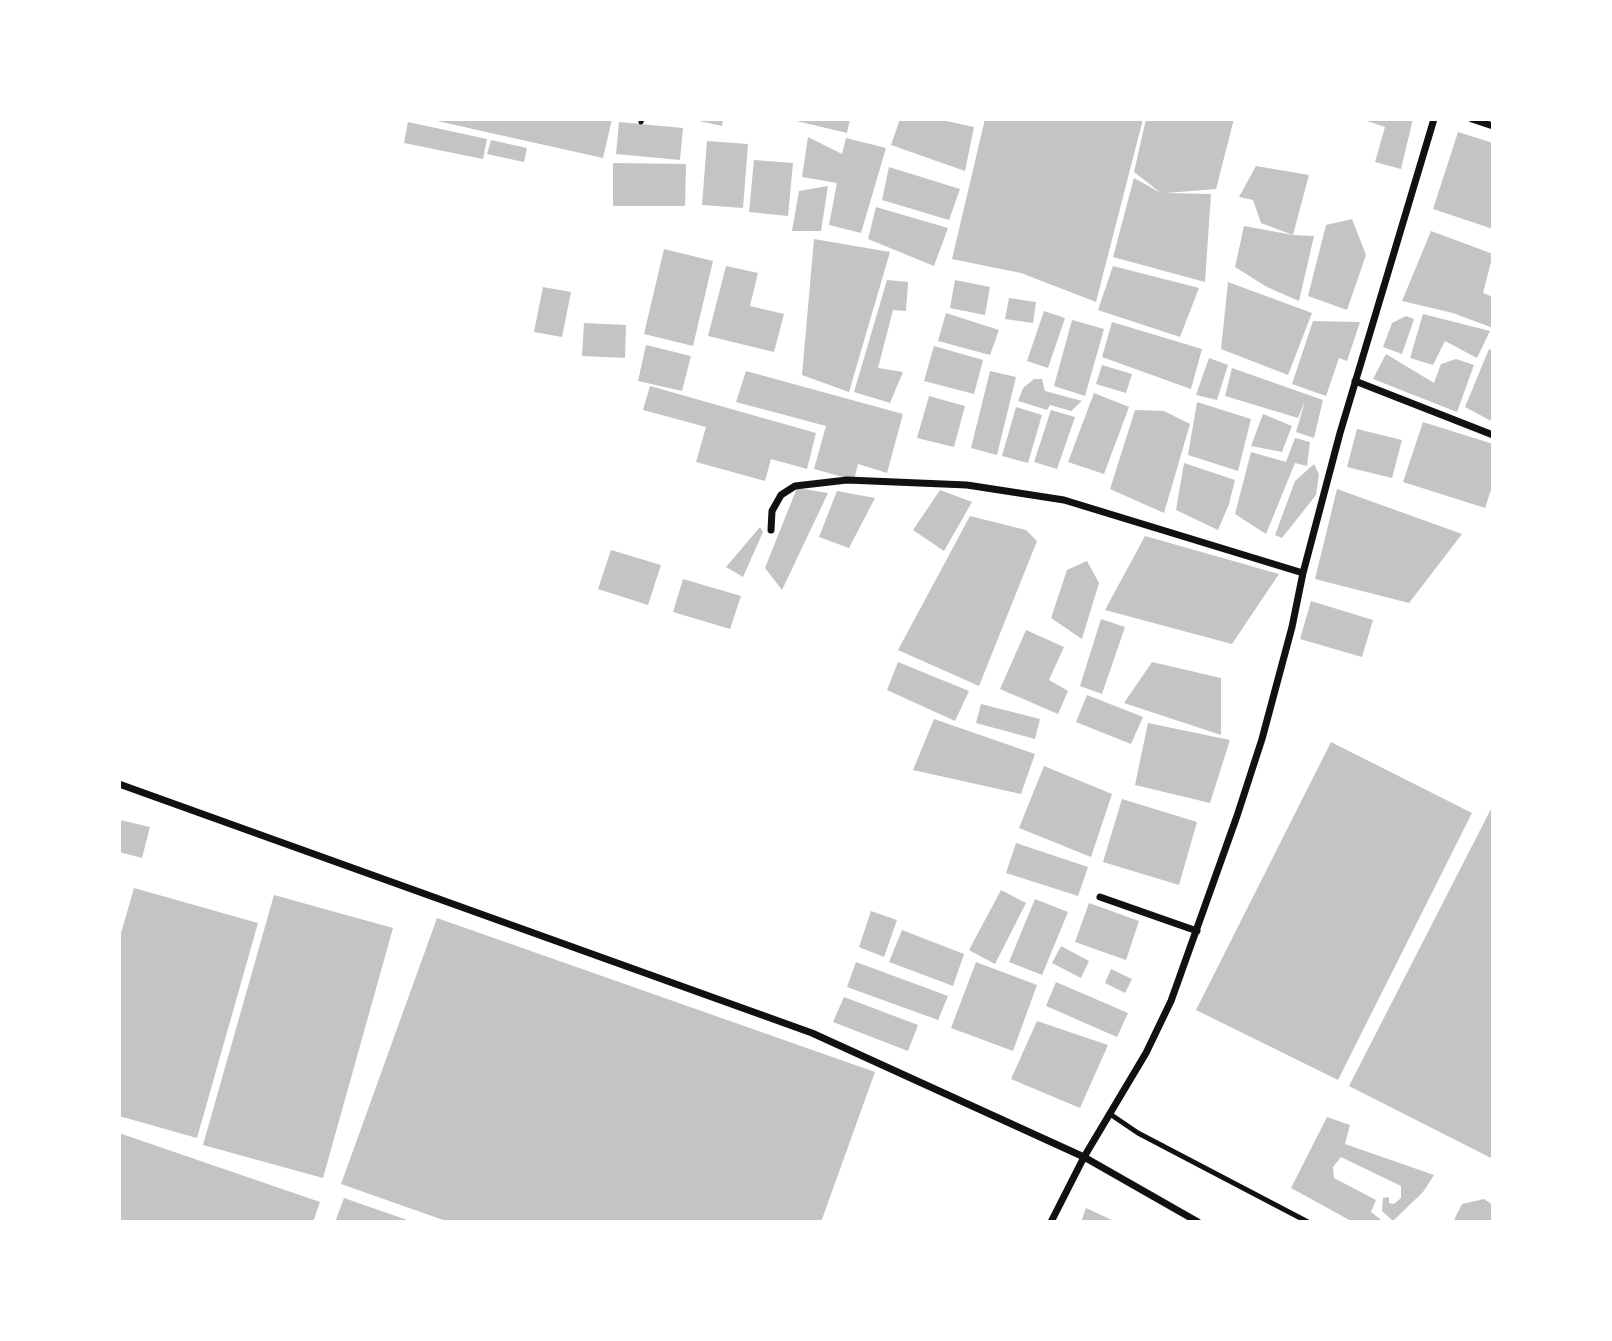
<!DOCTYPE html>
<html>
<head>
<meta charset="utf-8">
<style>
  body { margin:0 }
  #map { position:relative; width:1612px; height:1341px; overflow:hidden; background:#fff; font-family:Manrope,sans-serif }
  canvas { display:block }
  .frame { position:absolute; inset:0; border:121px solid #fff; pointer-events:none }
</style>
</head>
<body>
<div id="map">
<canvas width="1612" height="1341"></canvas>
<div class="frame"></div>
</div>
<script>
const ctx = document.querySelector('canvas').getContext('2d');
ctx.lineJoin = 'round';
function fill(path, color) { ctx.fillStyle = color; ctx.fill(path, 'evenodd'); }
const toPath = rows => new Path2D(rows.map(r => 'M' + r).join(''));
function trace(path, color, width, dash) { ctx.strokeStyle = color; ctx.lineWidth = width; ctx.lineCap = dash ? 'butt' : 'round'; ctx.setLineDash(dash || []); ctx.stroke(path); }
fill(toPath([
  [428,119,612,119,603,158],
  [690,119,723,119,722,126],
  [788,119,850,119,847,133],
  [900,119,937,119,974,127,965,171,891,145],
  [985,119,1143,119,1096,302,1021,273,952,259],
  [1146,119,1234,119,1216,189,1166,193,1211,194,1205,282,1113,257,1134,178,1161,193,1134,172],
  [1361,119,1413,119,1401,169,1375,162,1385,127],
  [408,122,487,139,483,159,404,143],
  [619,122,683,128,680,160,616,154],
  [1458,132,1493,143,1493,229,1433,209],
  [808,137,842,154,846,138,886,148,861,233,829,225,837,183,802,177],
  [491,140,527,148,524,162,487,154],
  [707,141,748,144,743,208,702,205],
  [754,160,793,163,788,216,749,212],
  [613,163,686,164,685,206,613,206],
  [1256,166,1309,175,1293,235,1314,236,1299,301,1267,287,1235,267,1244,226,1293,235,1261,223,1253,200,1239,197],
  [889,167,960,189,949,220,882,200],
  [828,186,821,231,792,231,799,191],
  [876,207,948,228,934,266,868,239],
  [1352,219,1366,255,1347,310,1308,296,1326,225],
  [1431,231,1493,254,1483,293,1493,297,1493,328,1453,313,1402,301],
  [814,239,890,252,849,392,802,375],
  [664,249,713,261,693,346,644,334],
  [726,266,758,273,750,306,784,314,774,352,708,336],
  [1113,266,1199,288,1180,337,1098,310],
  [887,280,908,282,906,311,893,310,878,368,903,372,890,403,854,392],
  [955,280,990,287,985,315,950,308],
  [1228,282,1312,313,1288,375,1221,349],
  [543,287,571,292,562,337,534,332],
  [1009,298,1036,302,1033,323,1005,319],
  [1044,311,1065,318,1048,368,1027,361],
  [946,313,999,330,990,355,938,341],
  [1423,314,1490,331,1477,358,1445,341,1433,365,1410,358],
  [1406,316,1414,319,1402,354,1383,347,1392,323],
  [1072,320,1104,329,1085,396,1054,386],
  [1313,321,1360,322,1347,361,1339,358,1326,396,1292,384],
  [1112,322,1202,349,1191,389,1102,357],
  [584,323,626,325,625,358,582,356],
  [646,345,691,356,682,391,638,381],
  [934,346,983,360,974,394,924,381],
  [1489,349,1493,351,1493,422,1465,407],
  [1386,354,1434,383,1441,364,1456,359,1474,365,1457,412,1373,379],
  [1209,358,1228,365,1217,400,1196,395],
  [1102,365,1132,374,1126,393,1096,384],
  [1232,368,1323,400,1314,438,1296,432,1305,401,1298,418,1225,396],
  [746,371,903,414,887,473,858,464,854,480,814,469,826,426,736,402],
  [990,371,1016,377,997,455,971,448],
  [1034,379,1042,379,1045,391,1082,401,1071,411,1050,405,1047,410,1018,401,1023,388],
  [650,386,816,433,807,469,771,459,765,481,696,462,706,427,643,410],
  [1094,393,1129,407,1104,474,1068,462],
  [929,396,965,406,954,447,917,438],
  [1197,402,1251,419,1238,471,1188,455],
  [1016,407,1042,415,1028,463,1002,456],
  [1051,410,1075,417,1057,469,1034,462],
  [1135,410,1164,411,1190,424,1164,513,1110,489],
  [1263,414,1292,426,1282,452,1251,446],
  [1423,422,1493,444,1493,484,1485,508,1403,482],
  [1357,429,1402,440,1392,478,1347,467],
  [1295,438,1310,442,1307,466,1295,463,1266,534,1235,514,1251,452,1286,462],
  [1184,463,1235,480,1229,504,1218,530,1176,510],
  [1314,464,1319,474,1316,495,1282,538,1275,535,1295,481],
  [797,488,828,493,782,590,765,568],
  [1337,489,1462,534,1409,603,1315,579],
  [940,490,972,502,944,551,913,530],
  [837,491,875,498,849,548,819,537],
  [970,516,1026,530,1037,541,979,686,898,650],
  [760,527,763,532,743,577,726,567],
  [1145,536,1279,574,1232,644,1105,610],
  [611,550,661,565,648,605,598,589],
  [1087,561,1099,583,1082,639,1051,618,1067,570],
  [683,579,741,596,730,629,673,612],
  [1311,601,1373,620,1362,657,1300,639],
  [1101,619,1125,627,1102,694,1080,686],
  [1026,630,1064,647,1049,680,1068,691,1058,714,1000,689],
  [898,662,969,691,955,721,887,690],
  [1152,662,1221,678,1221,735,1124,703],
  [1087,695,1143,717,1131,744,1076,722],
  [981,704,1040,719,1035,739,976,723],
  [934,719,1035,754,1021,794,913,770],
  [1148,723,1230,740,1210,803,1135,785],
  [1331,742,1472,813,1338,1080,1196,1010],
  [1044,766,1112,794,1091,857,1019,828],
  [1122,799,1197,822,1179,885,1103,862],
  [1493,805,1493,1159,1349,1086],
  [120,820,150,827,142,858,119,852],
  [1016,843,1088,867,1078,896,1006,873],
  [134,888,258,923,197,1138,119,1116,119,940],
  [1001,890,1026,903,995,964,969,950],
  [274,895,393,928,323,1178,203,1145],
  [1035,899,1068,912,1042,975,1009,962],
  [1089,903,1139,921,1126,960,1075,942],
  [871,911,897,920,884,957,859,947],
  [437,918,875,1072,821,1222,449,1222,341,1184],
  [902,930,964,954,953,986,889,962],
  [1061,946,1089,961,1081,978,1052,963],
  [856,962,948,996,938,1020,847,987],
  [976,962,1037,985,1013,1051,951,1028],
  [1111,969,1132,979,1125,993,1105,983],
  [1056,982,1128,1013,1117,1037,1046,1006],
  [844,997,918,1025,908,1051,833,1022],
  [1037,1021,1108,1045,1080,1108,1011,1079],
  [1327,1117,1350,1125,1345,1144,1434,1175,1423,1192,1393,1221,1382,1211,1383,1198,1389,1197,1389,1203,1394,1204,1401,1198,1401,1186,1341,1157,1333,1167,1334,1178,1376,1200,1371,1212,1384,1222,1353,1222,1291,1188],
  [119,1133,320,1202,313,1222,119,1222],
  [344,1198,413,1222,335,1222],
  [1484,1199,1493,1205,1493,1222,1453,1222,1462,1204],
  [1086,1208,1116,1222,1081,1222]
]), '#c4c4c4');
trace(toPath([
  [641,122,642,119],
  [1110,1114,1138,1133,1308,1222]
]), '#111', 5);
trace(toPath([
  [1472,119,1493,126],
  [1355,381,1493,435],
  [771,530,772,511,781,495,795,486,847,480,967,485,1064,500,1303,573],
  [119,784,812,1033,1084,1157,1198,1222],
  [1100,897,1197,931],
  [1051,1222,1084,1157,1146,1053,1171,1001,1237,816,1262,739,1292,627,1303,573,1340,433,1434,119]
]), '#111', 7);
</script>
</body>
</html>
